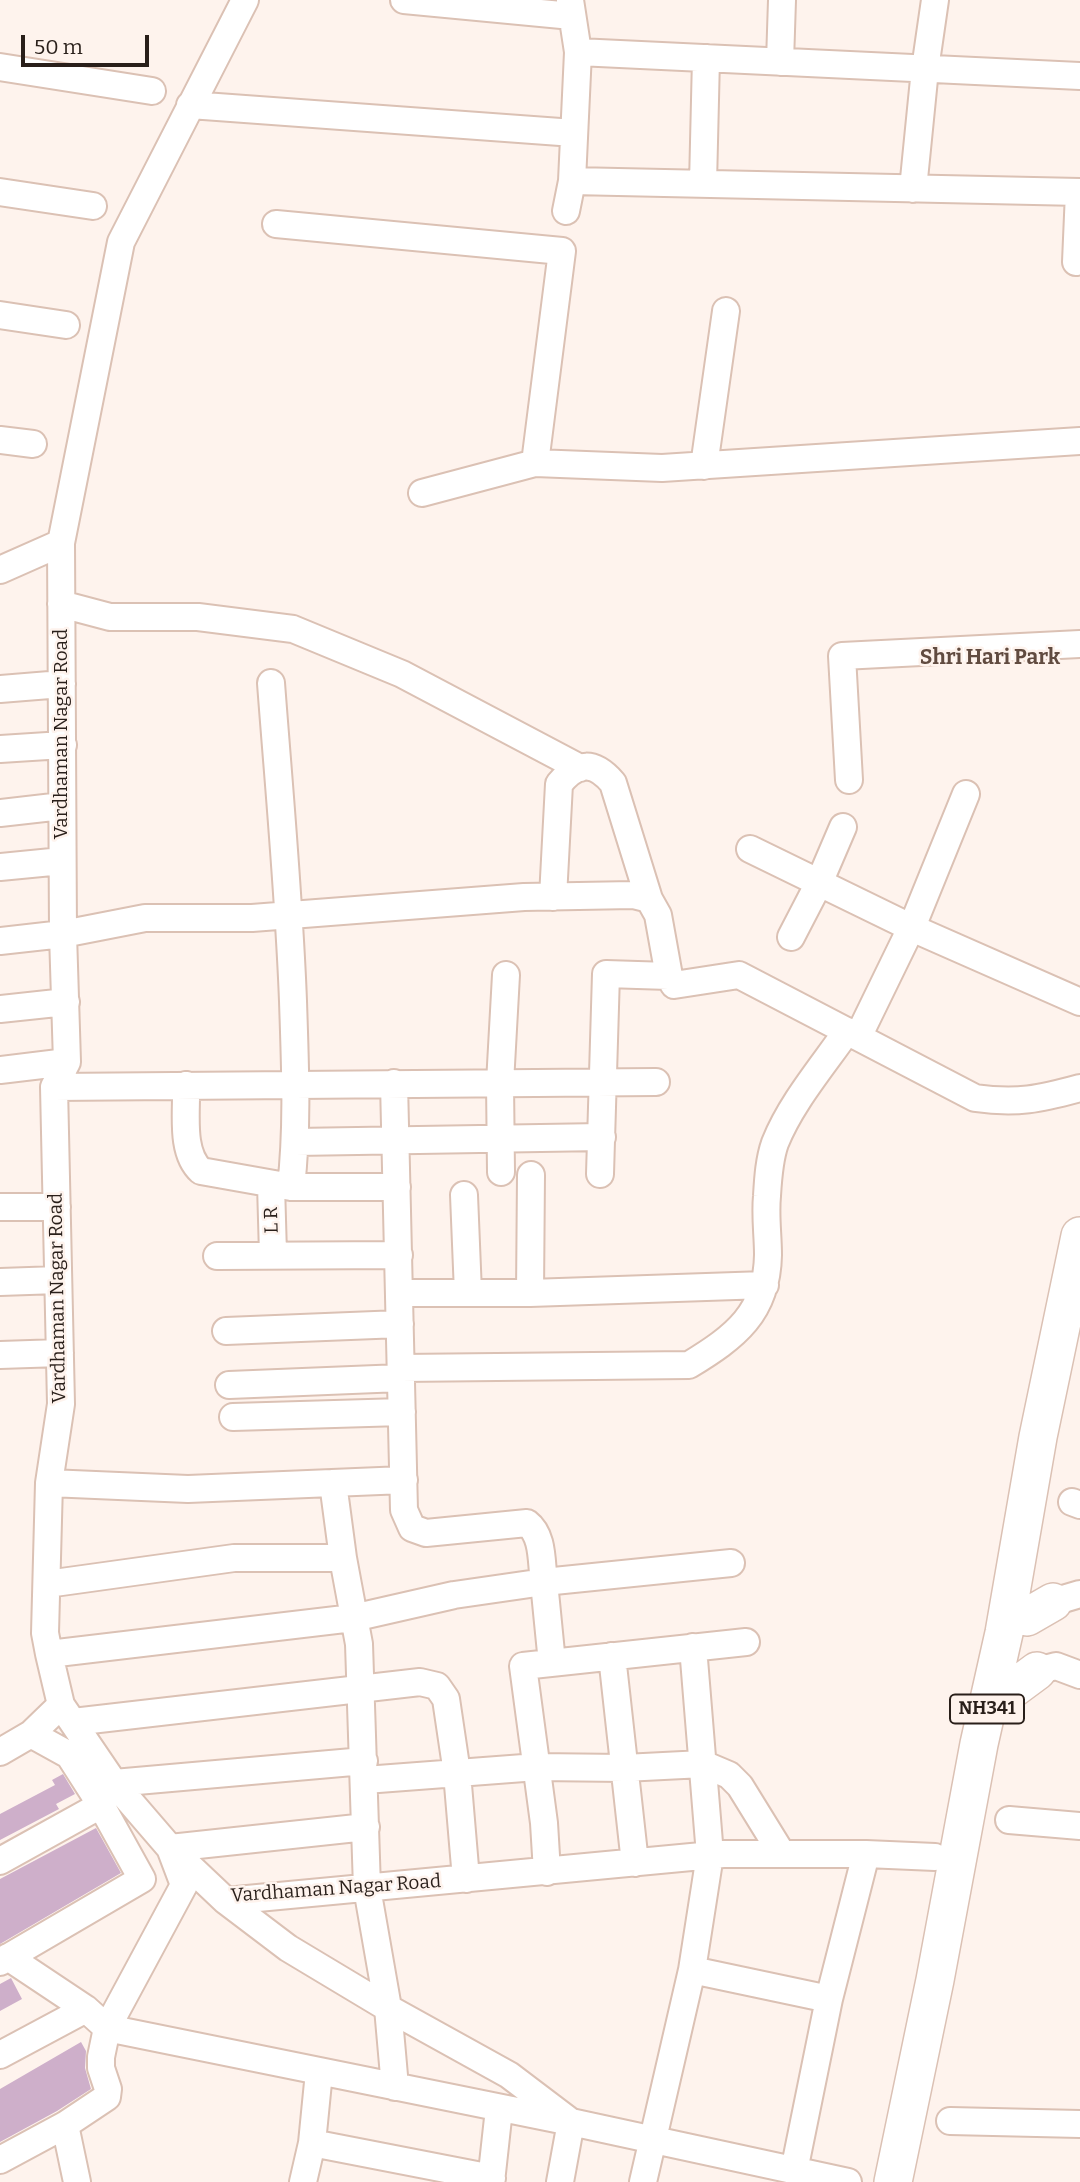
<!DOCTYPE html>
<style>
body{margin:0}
#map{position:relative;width:1080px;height:2182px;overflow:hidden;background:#fef3ed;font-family:Bitter,serif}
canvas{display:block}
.scale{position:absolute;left:21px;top:35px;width:128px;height:32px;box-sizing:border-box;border:4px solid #291f1a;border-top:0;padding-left:9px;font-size:21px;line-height:24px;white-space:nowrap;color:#291f1a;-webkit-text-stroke:5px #fef3ed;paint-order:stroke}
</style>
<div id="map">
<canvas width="1080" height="2182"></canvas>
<div class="scale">50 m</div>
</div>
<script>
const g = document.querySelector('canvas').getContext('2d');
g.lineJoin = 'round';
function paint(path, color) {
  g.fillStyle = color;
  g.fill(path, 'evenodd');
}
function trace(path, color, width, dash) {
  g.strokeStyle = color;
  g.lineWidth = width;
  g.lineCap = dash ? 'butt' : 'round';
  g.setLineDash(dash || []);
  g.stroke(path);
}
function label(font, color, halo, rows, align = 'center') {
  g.font = font + ' Bitter,serif';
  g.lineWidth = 5;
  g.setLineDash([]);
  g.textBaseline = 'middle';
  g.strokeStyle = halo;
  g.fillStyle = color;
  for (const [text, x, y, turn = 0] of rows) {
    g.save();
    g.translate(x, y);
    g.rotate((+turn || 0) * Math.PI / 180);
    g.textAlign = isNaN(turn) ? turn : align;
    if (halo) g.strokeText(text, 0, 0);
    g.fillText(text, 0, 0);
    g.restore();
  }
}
const building = new Path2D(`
 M63,1774L75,1794L56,1804L59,1809L0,1840V1814L55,1785L52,1780Z
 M96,1828L121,1873L0,1944V1879Z
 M11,1978L22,1999L0,2011V1984Z
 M81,2042L86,2051L85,2068L91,2089L57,2111L0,2142V2089Z`);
const minor = new Path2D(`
 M245,0L121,242L61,543L63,934L67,1062L54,1087L61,1404L49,1483L45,1633L49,1654L61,1705L114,1783L170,1848L226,1901L723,1854H866L935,1857
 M404,0L572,16
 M578,52L1080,76
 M780,62L782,0
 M0,67L152,91
 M190,105L574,133
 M572,181L1080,192
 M703,184L706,58
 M913,189L925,69L935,0
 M0,192L93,206
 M566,211L572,181L578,52L570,0
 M276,224L562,251L535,463
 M1076,262L1079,192
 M0,315L66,325
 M0,440L33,444
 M704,466L726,311
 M422,493L535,463L662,468L1080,441
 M0,570L61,543
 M61,604L110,617H198L293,629L402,674L580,768
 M271,683C279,789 289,895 293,1001C295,1064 298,1125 291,1187
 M0,689L62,684
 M0,749L63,745
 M849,780L842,656L1080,644
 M0,813L62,806
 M750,849L912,928L1080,1002
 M0,867L62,861
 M553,897L559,784C578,761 594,761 613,783L649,899
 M791,937L819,883L843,827
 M0,941L63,934L145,918H252L524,897L633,895L649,899L658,915L669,976
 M0,1009L66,1002
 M858,1037L914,922L966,794
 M0,1070L67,1062
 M394,1083L404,1510L412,1528L426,1533L527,1523C544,1536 541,1563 544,1582L731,1563
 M186,1085C187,1112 180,1152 201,1171L291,1187H397
 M54,1087L656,1082
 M296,1142L602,1137
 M501,1172L500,1083L506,975
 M600,1174L606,974L669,976L674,985L739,975L975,1098C1017,1104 1040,1099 1080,1088
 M271,1185L273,1254
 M464,1195L468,1293
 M0,1207H57
 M217,1256L399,1255
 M0,1282L58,1280
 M399,1293H530L765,1285
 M530,1293L531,1175
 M226,1331L400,1324
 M0,1355L60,1353
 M401,1368L689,1365C735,1337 767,1313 768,1255C768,1235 765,1216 767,1196C768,1179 769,1160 775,1143C791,1103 822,1067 847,1031
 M229,1385L401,1378
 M233,1417L402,1412
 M49,1483L188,1489L404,1480
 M333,1483L343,1558L359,1644L367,1888L388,2008L395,2087
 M1072,1502L1080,1505
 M47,1584L234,1558H343
 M1053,1602L1080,1594
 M49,1654L353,1618L454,1595L544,1582L552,1663
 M612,1656L635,1863
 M1037,1671L1056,1666L1080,1675
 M73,1722L420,1682L437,1686L446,1699L457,1773L466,1879
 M0,1752L31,1734L61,1705
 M365,1780L537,1767L624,1768L703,1764L729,1775L740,1786L782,1854
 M114,1783L364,1761
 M1009,1820L1080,1826
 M0,1861L101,1805
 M547,1872L544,1823L523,1666L746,1642
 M226,1901L288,1948L388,2008L509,2075L571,2122L560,2182
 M8,1957L86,2009L107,2028L571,2122L848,2182
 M0,1962L142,1879L101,1805L69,1755L31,1734
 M692,1970L829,1999L794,2171
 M829,1999L866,1854
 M0,2055L86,2009
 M950,2121L1080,2124
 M65,2125L77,2182
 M312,2143L492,2178
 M0,2160L65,2125L107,2097L108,2089L101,2068V2057L107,2028L184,1885L170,1848L366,1827
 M303,2182L312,2143L319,2072
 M491,2182L499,2109
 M643,2182L692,1970L710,1855L693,1647`);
const highway = new Path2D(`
 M1027,1617L1053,1602
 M1014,1688L1037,1671
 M893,2182L935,1980L979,1744L1004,1633L1038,1437L1080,1236`);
const shields = [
 [987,1709,74]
];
const shieldNames = [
 ["NH341",987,1709]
];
const streetNames = [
 ["Vardhaman Nagar Road",62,734,-90],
 ["L R",272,1220,-92],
 ["Vardhaman Nagar Road",58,1298,-91],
 ["Vardhaman Nagar Road",336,1889,-4]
];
const neighbourhoodNames = [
 ["Shri Hari Park",990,658]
];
paint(building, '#ceafca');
trace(minor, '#dbc1b4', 30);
trace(highway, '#dbc1b4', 40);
trace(minor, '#fff', 26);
trace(highway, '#fff', 37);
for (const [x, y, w] of shields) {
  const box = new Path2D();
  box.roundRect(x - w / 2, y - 14.5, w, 29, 5);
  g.fillStyle = '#fef3ed';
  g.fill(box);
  trace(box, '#291f1a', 2);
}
label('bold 18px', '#291f1a', null, shieldNames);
label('19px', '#291f1a', '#fef3ed', streetNames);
label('bold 21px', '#614b40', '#fef3ed', neighbourhoodNames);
</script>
